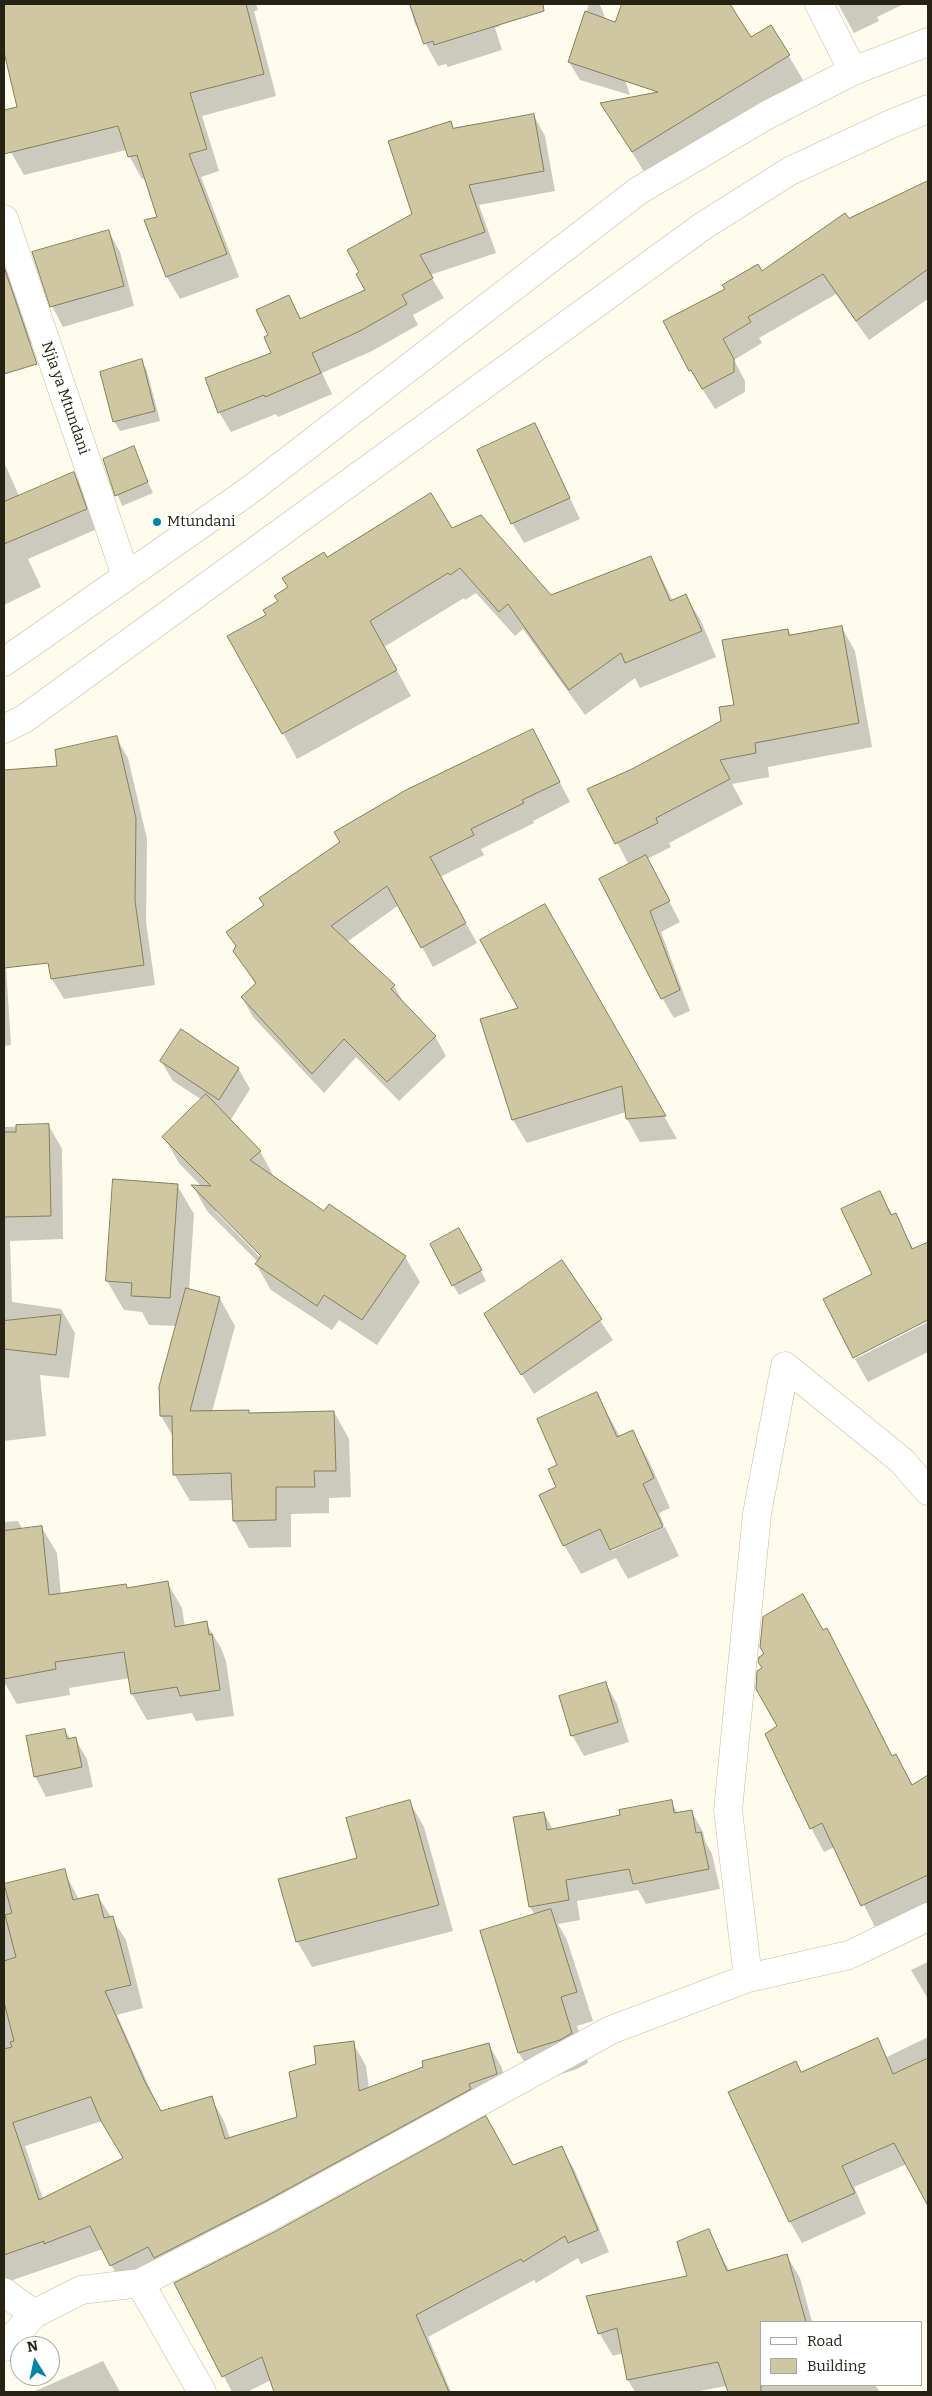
<!DOCTYPE html>
<style>
body{margin:0}
#map{position:relative;width:932px;height:2396px;overflow:hidden;background:#fffced;font-family:Bitter,serif}
canvas{display:block}
.frame{position:absolute;inset:0;border:5px solid #262315;pointer-events:none}
.legend{position:absolute;left:760px;top:2321px;width:162px;height:65px;box-sizing:border-box;background:#fff;border:1px solid #a8a7a1;margin:0;padding:6px 9px;list-style:none;font-size:15px;color:#262315}
.legend li{display:flex;align-items:center;gap:10px;height:25px}
.legend b{width:25px;border:1px solid #a8a7a1}
.north{position:absolute;left:10px;top:2336px;width:50px;height:50px;box-sizing:border-box;background:#fff;border:1px solid #a8a7a1;border-radius:50%;rotate:350deg;font-size:14px;font-weight:700;line-height:20px;text-align:center;color:#262315}
.north::after{content:'';display:block;margin:auto;width:18px;height:22px;background:#0486a9;clip-path:polygon(50% 0,100% 100%,50% 72%,0 100%)}
</style>
<div id="map">
<canvas width="932" height="2396"></canvas>
<div class="frame"></div>
<ul class="legend">
<li><b style="height:6px;background:#fff"></b>Road</li>
<li><b style="height:14px;background:#cec7a2"></b>Building</li>
</ul>
<div class="north">N</div>
</div>
<script>
const g = document.querySelector('canvas').getContext('2d');
g.lineJoin = 'round';
function paint(path, color) {
  g.fillStyle = color;
  g.fill(path, 'evenodd');
}
function trace(path, color, width, dash) {
  g.strokeStyle = color;
  g.lineWidth = width;
  g.lineCap = dash ? 'butt' : 'round';
  g.setLineDash(dash || []);
  g.stroke(path);
}
function label(font, color, halo, rows, align = 'center') {
  g.font = font + ' Bitter,serif';
  g.lineWidth = 4.5;
  g.setLineDash([]);
  g.textBaseline = 'middle';
  g.strokeStyle = halo;
  g.fillStyle = color;
  for (const [text, x, y, turn = 0] of rows) {
    g.save();
    g.translate(x, y);
    g.rotate((+turn || 0) * Math.PI / 180);
    g.textAlign = isNaN(turn) ? turn : align;
    if (halo) g.strokeText(text, 0, 0);
    g.fillText(text, 0, 0);
    g.restore();
  }
}
const shadow = new Path2D(`
 M4,4H256L258,10L254,11L276,96L202,116L219,171L201,177L239,277L180,299L167,277L146,221L158,218L146,178L142,179L126,150L24,175L11,152L4,123V112L18,108L6,58H4Z
 M409,4H496L493,5L500,26L495,28L502,50L448,67L446,64L438,66L415,24Z
 M589,4H599L602,9L630,95L580,80L569,62Z
 M643,4H728L751,38L771,26L803,80L646,175L606,110L659,96Z
 M838,4H904L877,17L879,21L854,33Z
 M534,116L545,136L555,191L479,205L496,253L430,275L444,298L413,315L418,325L372,351L322,373L332,394L278,417L276,414L231,432L219,412L273,354L269,336L289,297L302,320L367,290L414,214L450,122L454,130Z
 M926,183H928V299L869,340L836,294L759,338L762,343L734,360L745,381V392L715,409L690,370L762,273L848,220Z
 M109,232L120,252L134,306L63,327L52,306Z
 M4,254L34,342L4,352Z
 M142,361L147,371L160,421L120,431L114,421Z
 M535,425L580,519L524,543L512,523Z
 M133,448L153,493L122,506L104,460Z
 M4,462L19,496L73,473L85,493L97,529L28,559L41,587L4,605Z
 M452,529L551,597L651,557L673,601L686,596L701,621L716,657L640,688L635,678L585,715L523,629L515,636L476,593L465,600L464,598L384,647L411,696L297,759L283,733L267,615L327,559Z
 M842,628L855,651L872,747L768,767L769,777L732,784L743,804L669,843L671,847L647,859L680,922L661,932L690,1011L674,1018L662,998L629,865L589,789L632,770L722,722L788,630L791,636Z
 M533,731L570,802L533,821L534,823L481,849L484,855L440,877L477,943L433,967L399,905L347,942L394,986L405,1005L435,1036L446,1056L399,1101L356,1057L324,1093L253,1017L242,997L256,985L235,951L237,948L228,933Z
 M116,737L128,758L147,839L146,922L155,985L64,999L52,979L58,767Z
 M545,905L677,1139L640,1142L627,1119L626,1112L527,1143L513,1120L482,1020L520,1008Z
 M4,935L11,1045L4,1046Z
 M161,1061L238,1068L250,1089L230,1121L260,1151L274,1177L325,1212L405,1257L420,1282L377,1345L339,1320L332,1330L271,1290L256,1264L258,1262L207,1211L193,1186L202,1187L179,1163L164,1137L202,1100L173,1081ZM215,1211H219L266,1259L264,1261Z
 M49,1126L62,1149L63,1239L10,1241L12,1302L61,1309L75,1333L69,1378L40,1375L46,1436L4,1441V1127Z
 M177,1185L194,1214L189,1290L220,1299L235,1326L212,1412L248,1411L250,1414L334,1412L349,1439L351,1497L329,1498V1513L291,1514V1547L249,1548L234,1521L233,1500L190,1501L174,1474V1438L161,1416L177,1326L149,1325L142,1312L124,1310L107,1281Z
 M879,1193L893,1216L895,1215L914,1250L928,1243V1319L853,1356L874,1275Z
 M465,1239L486,1281L459,1295L453,1285Z
 M561,1262L613,1340L534,1394L497,1335Z
 M928,1322V1352L868,1382L855,1359Z
 M597,1394L620,1437L632,1431L649,1461L670,1508L659,1513L664,1525L611,1549V1551L665,1527L679,1556L628,1579L616,1558L581,1574L564,1545L558,1488L559,1465Z
 M18,1521L23,1530L42,1528L57,1553L61,1595L126,1585L128,1589L167,1582L182,1608L185,1627L206,1623L221,1648L226,1661L234,1716L196,1721L192,1713L147,1720L132,1694L130,1678L69,1688L70,1695L17,1704L4,1682V1522Z
 M827,1629L893,1757L896,1755L913,1786L928,1777V1905L876,1929L835,1847L824,1852L811,1828L778,1727L823,1631Z
 M606,1684L617,1704L629,1742L584,1756L572,1735Z
 M65,1730L70,1739H75L87,1759L93,1787L46,1797L35,1776Z
 M409,1801L424,1827L453,1931L312,1967L297,1941L359,1859Z
 M671,1802L678,1814L692,1812L703,1832L705,1841L712,1854L720,1889L646,1904L638,1890L577,1901L580,1920L558,1924L567,1940L593,2021L577,2026L588,2063L577,2069L536,2082L519,2053L535,1915L530,1907L544,1813L553,1830L621,1816Z
 M64,1871L79,1900L97,1895L126,1940L143,2008L117,2015L161,2113L211,2098L224,2121L230,2138L298,2118L318,2065L353,2043L366,2066L369,2089L489,2045L502,2068L509,2098L124,2289L103,2249L4,2283V1886ZM102,2121L124,2159L43,2199L25,2146Z
 M928,1962V1999L911,1970Z
 M928,2037V2203L907,2164L854,2187L866,2214L802,2243L790,2222L730,2092L795,2062L802,2073L877,2040L887,2057Z
 M561,2147L574,2169L609,2252L581,2264L578,2258L536,2283L534,2280L428,2337L451,2392H276L271,2380L247,2392H232L176,2284L513,2166Z
 M708,2230L730,2272L787,2256L800,2278L812,2322H761V2385H875L880,2392H729L727,2386L694,2392H635L628,2380L623,2353L613,2356L600,2334L587,2297L689,2277Z
 M103,2361L120,2392H33Z`);
const building = new Path2D(`
 M4,4H246L264,74L190,93L207,149L189,154L227,254L166,277L144,220L157,217L137,155L128,157L118,126L4,154V110L17,107L4,52Z
 M410,4H543L544,11L434,45L433,41L424,44Z
 M622,4H730L751,37L771,25L790,55L632,152L600,103L658,92L568,62L585,11L615,22Z
 M534,114L544,171L469,185L485,232L420,255L433,278L402,295L407,304L360,331L312,353L321,373L265,397L264,395L218,413L205,378L271,353L264,337L268,335L256,310L289,295L300,319L365,290L356,274L359,272L347,250L412,214L388,141L451,121L453,128Z
 M928,181V269L856,321L823,274L748,317L751,322L723,339L734,359V372L702,389L691,370L689,371L663,321L725,289L722,285L758,264L762,271L845,213L849,218Z
 M109,230L124,286L50,307L32,252Z
 M4,267L37,364L4,374Z
 M142,359L155,411L113,422L100,372Z
 M535,423L570,498L511,524L477,450Z
 M134,446L148,482L115,496L103,459Z
 M74,472L87,509L4,544V502Z
 M431,493L452,528L481,515L551,595L651,556L670,601L686,594L702,631L625,663L621,653L569,690L508,604L499,612L460,568L450,575L448,573L370,621L397,670L282,734L227,636L266,615L263,610L278,601L274,596L288,587L282,578L324,552L327,557Z
 M842,626L859,723L755,743L756,753L720,760L730,779L656,818L658,823L615,844L587,789L632,769L721,721L719,707L734,705L722,640L788,629L789,635Z
 M533,729L560,782L522,800L524,803L471,829L474,835L430,857L466,923L421,948L387,886L331,926L395,985L391,989L436,1036L387,1082L344,1039L312,1074L241,997L256,983L233,951L236,946L226,932L264,905L259,898L340,842L334,832L406,790Z
 M117,736L136,818L135,901L144,965L51,979L48,963L4,968V770L57,766L55,750Z
 M646,855L670,901L650,911L680,990L661,999L599,879Z
 M545,904L645,1079L666,1116L626,1119L622,1086L512,1120L480,1019L518,1008L480,940Z
 M181,1029L239,1068L219,1100L160,1061Z
 M206,1094L261,1151L250,1160L324,1211L329,1204L406,1256L362,1320L324,1295L317,1306L255,1264L261,1256L191,1185L211,1186L162,1137Z
 M49,1124L51,1216L4,1217V1132H16V1125Z
 M113,1179L178,1184L170,1298L131,1296L132,1283L106,1281Z
 M880,1191L891,1215L896,1213L912,1249L928,1242V1320L853,1358L823,1299L872,1274L841,1209Z
 M459,1228L482,1270L452,1286L430,1244Z
 M562,1260L602,1319L521,1375L484,1314Z
 M186,1288L220,1297L190,1411L249,1410V1413L334,1411L336,1471H314L315,1487H276V1520L233,1521L231,1473L173,1475L172,1416H160L159,1387Z
 M61,1315L56,1355L4,1349V1321Z
 M597,1392L617,1437L633,1430L654,1478L643,1484L663,1527L610,1550L600,1529L563,1546L539,1495L556,1487L548,1469L557,1465L537,1419Z
 M42,1526L49,1595L126,1584L127,1588L168,1581L175,1627L207,1621L209,1635L212,1634L220,1690L180,1696L177,1687L131,1694L124,1652L55,1662L56,1669L4,1679V1531Z
 M803,1594L823,1630L827,1628L892,1756L896,1754L912,1785L928,1775V1875L861,1906L822,1823L810,1829L765,1734L777,1726L756,1689L757,1671L762,1668L758,1662L759,1657L764,1654L760,1647L763,1617Z
 M606,1682L618,1722L571,1736L559,1696Z
 M65,1729L67,1739L76,1737L82,1767L34,1777L26,1736Z
 M410,1800L439,1905L296,1942L278,1879L357,1858L346,1818Z
 M672,1800L674,1813L692,1810L696,1833L701,1832L709,1869L633,1884L629,1869L566,1880L569,1900L529,1907L513,1817L544,1812L547,1830L620,1815L619,1810Z
 M65,1869L73,1900L98,1894L104,1918L113,1916L131,1985L105,1991L145,2082L161,2111L212,2096L225,2139L297,2117L289,2072L316,2064L314,2046L354,2041L359,2091L423,2067L422,2061L489,2043L497,2074L469,2084L471,2089L262,2203L154,2258L148,2247L110,2266L90,2226L44,2244V2241L4,2255V2049L12,2047L10,2042L14,2041L4,2002V1961L16,1957L5,1915L12,1913L4,1884ZM91,2097L101,2121L123,2158L39,2200L13,2123Z
 M551,1909L577,1992L561,1997L572,2033L560,2040L518,2053L480,1931Z
 M878,2038L893,2074L928,2058V2206L894,2143L842,2166L855,2193L789,2222L728,2092L796,2061L801,2072Z
 M486,2116L513,2165L562,2146L598,2230L568,2243L565,2236L523,2262L521,2259L416,2315L449,2392H274L262,2357L222,2377L174,2283L276,2231Z
 M709,2229L727,2271L787,2254L806,2322H761V2392H728L718,2362L627,2380L617,2328L598,2334L586,2296L687,2276L677,2242Z`);
const minor = new Path2D(`
 M819,4L853,71
 M4,219L126,576
 M748,1978L728,1810L757,1514L785,1366L902,1461L928,1491
 M140,2283L202,2392
 M4,2292L34,2314
 M4,2347L34,2314L81,2290L140,2283L269,2217L611,2030L748,1978L849,1955L928,1917`);
const major = new Path2D(`
 M4,662L250,490L638,191L767,115L853,71L928,42
 M4,729L24,719L703,226L790,171L891,124L928,109`);
const markers = [
 [157,522,5,"#0486a9"]
];
const streetNames = [
 ["Njia ya Mtundani",65,398,71]
];
const poiNames = [
 ["Mtundani",167,522]
];
paint(shadow, '#0003');
paint(building, '#cec7a2');
trace(building, '#857e5c', 1);
trace(minor, '#c4bc98', 29);
trace(major, '#c4bc98', 29);
trace(minor, '#fff', 28);
trace(major, '#fff', 28);
for (const [x, y, r, color] of markers) {
  const dot = new Path2D();
  dot.arc(x, y, r, 0, 2 * Math.PI);
  g.fillStyle = color;
  g.fill(dot);
  trace(dot, '#fff', 2);
}
label('15px', '#262315', '#fff', streetNames);
label('15px', '#262315', '#fff', poiNames, 'left');
</script>
